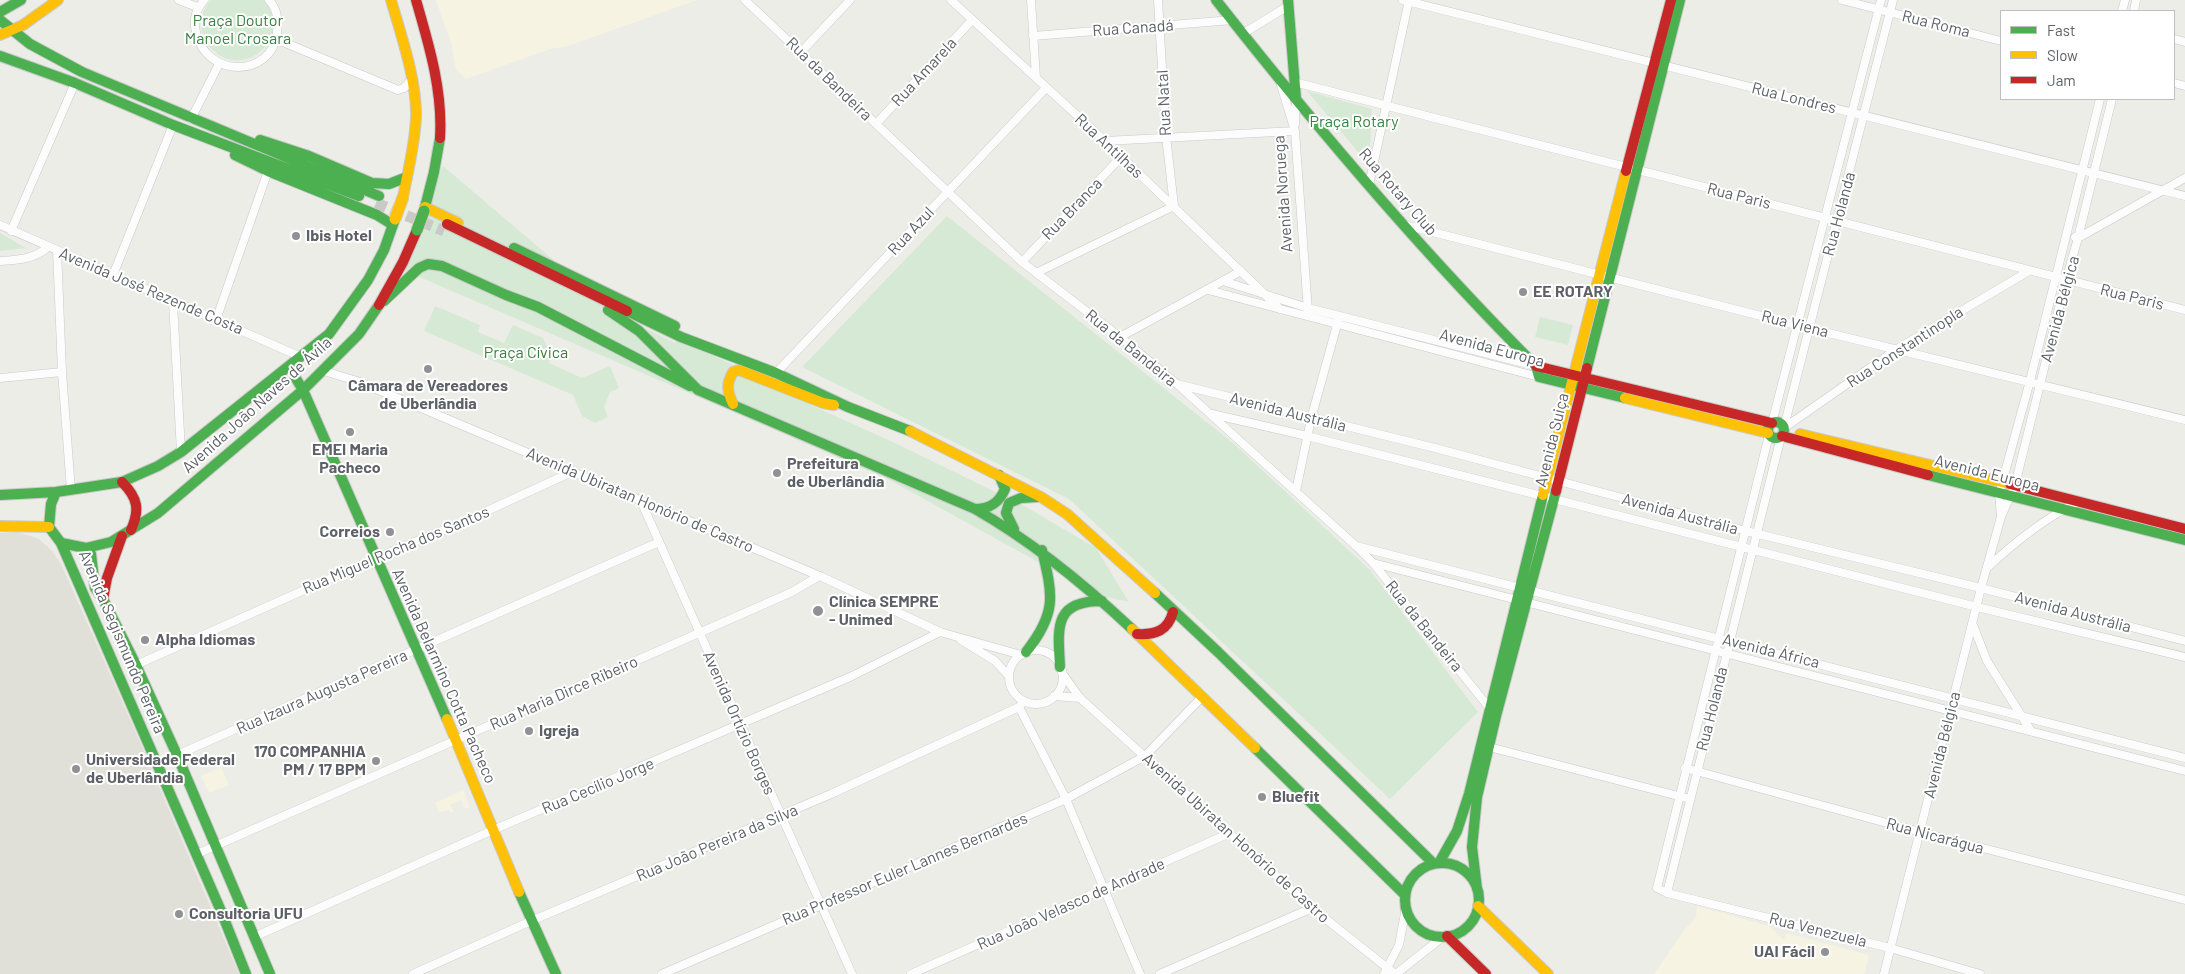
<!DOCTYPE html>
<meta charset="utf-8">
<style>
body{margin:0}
#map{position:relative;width:2185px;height:974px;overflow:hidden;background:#edede8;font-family:Barlow,sans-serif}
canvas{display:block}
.legend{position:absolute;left:2000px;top:10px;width:175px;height:90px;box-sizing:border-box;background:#fff;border:1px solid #bebfc2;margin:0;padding:6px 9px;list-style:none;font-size:15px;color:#5d6066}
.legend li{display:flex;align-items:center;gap:10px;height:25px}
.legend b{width:25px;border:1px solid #bebfc2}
</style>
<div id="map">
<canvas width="2185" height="974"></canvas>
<ul class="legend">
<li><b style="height:6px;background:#4caf50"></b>Fast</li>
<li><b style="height:6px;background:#ffc107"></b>Slow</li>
<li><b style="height:6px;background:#c62828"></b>Jam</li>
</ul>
</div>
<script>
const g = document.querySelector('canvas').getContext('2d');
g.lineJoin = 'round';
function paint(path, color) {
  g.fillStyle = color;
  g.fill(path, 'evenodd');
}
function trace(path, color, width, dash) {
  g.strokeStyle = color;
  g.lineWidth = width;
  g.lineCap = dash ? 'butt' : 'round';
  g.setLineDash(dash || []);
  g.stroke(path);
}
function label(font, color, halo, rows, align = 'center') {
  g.font = font + ' Barlow,sans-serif';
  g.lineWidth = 4;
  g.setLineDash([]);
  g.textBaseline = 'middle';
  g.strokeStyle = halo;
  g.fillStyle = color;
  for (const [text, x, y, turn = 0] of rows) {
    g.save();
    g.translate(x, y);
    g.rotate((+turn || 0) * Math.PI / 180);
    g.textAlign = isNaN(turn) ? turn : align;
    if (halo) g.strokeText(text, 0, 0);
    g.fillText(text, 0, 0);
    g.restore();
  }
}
const commercial = new Path2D(`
 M436,0H697L568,46L550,49L466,79L456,70L451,43Z
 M221,767L229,785L209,793L201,776Z
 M463,790L470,807L465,809L461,800L450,805L454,812L451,813L449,810L439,812L435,803Z
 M1697,906L1769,926L1784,940L1786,933L1869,955L1864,974H1654L1685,929L1696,918Z`);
const education = new Path2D(`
 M18,532L39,539L52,551L61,564L134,728L239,974H0V533Z`);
const green = new Path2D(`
 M211,0H264C295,33 247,81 214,51C208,46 204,40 202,32C200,20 202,9 211,0Z
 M1307,91L1372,109L1369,165Z
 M443,166L617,314L675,343L677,339L742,369L740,373L895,443L1026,507L1096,548L1129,602L1098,595L884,477L403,270Z
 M947,216L1233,443L1370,570L1478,712L1390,799L1069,499L802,367Z
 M0,233L26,248L0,251Z
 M435,306L480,325L478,332L504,343L513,325L543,338L551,356L549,363L582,378L610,366L619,388L610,392L604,407L608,417L595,423L582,416L573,395L424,331Z
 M1540,317L1573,325L1568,345L1535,337Z`);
const primaryTunnel = new Path2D(`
 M376,203L444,231`);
const street = new Path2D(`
 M179,0L197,7
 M204,0C196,9 193,20 196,32C206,79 272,78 277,33C278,20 278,10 269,0
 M745,0L1022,262L1120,337L1177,384L1356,546L1373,563L1491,710
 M951,0L1105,141L1280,309
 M1031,0L1036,77
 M1403,0L2185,196
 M1842,0L2001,41
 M2122,11L2125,0
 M2134,11L2136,0
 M1244,33L1288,6
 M1033,36L1233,20
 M276,39L398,90L404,88L412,79
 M2174,39L2185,42
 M801,52L850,0
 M1294,82L2185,310
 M2174,83L2185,86
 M1281,85L1295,131L1308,311
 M191,119L219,64
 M876,124L972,20
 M1295,124L1296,99
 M1105,141L1295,131
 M1369,185L1409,0
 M0,225L301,357
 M1405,225L1808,328L2185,420
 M11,231L75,83
 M2075,237L2078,238L2185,178
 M57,250L62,372L71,490
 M0,261C18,260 35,259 48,247
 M1022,262L1121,157
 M1036,273L1174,206L1166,136L1158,0
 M113,275L173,125
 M1223,281L1308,308L1536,366
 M1208,290L1539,377
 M173,302L181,452
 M216,320L268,171
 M1120,337L1241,271
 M324,371L357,381L822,577L940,632L1021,655
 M776,373L1046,88
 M0,378L62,372
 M1177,384L1435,448L1746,531L1981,588L2185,641
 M1212,414L1307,436L1977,607L2185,657
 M1772,423L1881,0
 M1784,427L1893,0
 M1784,428L1897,349L2029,271
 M1769,435L1657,888L1667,893L1890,948L1980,974
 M1296,491L1311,419L1338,321
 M640,499L852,974
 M2001,516L1999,494L2030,381L2100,99
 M1356,546L2185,758
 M1373,563L2185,771
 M1988,567C2015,542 2045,518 2078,502
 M1973,625L1987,661L2031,731
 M961,640L995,661L1009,676
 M1009 677a27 27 0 1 1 54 0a27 27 0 1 1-54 0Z
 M136,665L376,558L463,522L574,471
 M1062,673L1080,698L1312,908L1395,974
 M1054,696L1080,698
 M1024,701L1019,707L1066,799L1140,974
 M1485,746L1690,799
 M177,755L659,542
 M1685,768L1920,832L2185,900
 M197,854L792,592L819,576
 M1667,893L1781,437
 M254,937L493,830L850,677L940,632
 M413,974L531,921L831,794L1019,707
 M662,974L1066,799L1145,756L1202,697
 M911,974L1230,833
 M1160,974L1312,908
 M1384,974L1399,945L1406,908
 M1396,974L1444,936
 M1884,974L1981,588L2001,517L2015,485L2066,280L2078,238L2112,99`);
const fast = new Path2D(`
 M1216,0C1316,127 1421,251 1536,366L1539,377L1625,398
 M1288,0L1296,99
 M0,12L21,0
 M0,20L30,44L82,72L379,196
 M0,56L75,83L173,125L359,196
 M260,140L309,156L372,183L389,184L407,177
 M235,155L268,171L377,215L393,225
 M424,211L434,172L440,138
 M514,248L675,326
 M384,301L419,268L428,264L442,266L506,295L538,307L690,386
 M608,310L639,331L698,390L975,509C1033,542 1083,583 1132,629
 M627,311L681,337L776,373L848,407L910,431
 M295,362V377L303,390
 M1587,368L1680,0
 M303,390L447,719
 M1768 430a8 8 0 1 1 16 0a8 8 0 1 1-16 0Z
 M1928,475L2185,540
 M56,492L51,504L49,527L61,543L86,548L111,542L158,513L303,390L359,334L379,305
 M0,495L56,492L122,482L158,466L181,452L329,334L368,280L384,250L395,219
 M975,509C990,509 999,503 1005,489L999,475
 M1014,529L1006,513L1009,503L1021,498L1037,497
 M61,543L221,911L246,974
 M86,548L91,554L95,588L103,599L136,665L177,755L270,974
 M1155,593L1218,652L1434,864
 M1026,652C1057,613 1053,596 1042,550
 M1060,667C1058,628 1053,601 1102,601
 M1255,748L1405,895
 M1439,863L1457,831L1469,794L1543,495
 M1405 900a37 37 0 1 1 74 0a37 37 0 1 1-74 0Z
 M1477,889L1472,847L1477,797L1496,716L1556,491
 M519,892L556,974`);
const slow = new Path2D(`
 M391,0C401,35 417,81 416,117C415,144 408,171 403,197
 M0,35L23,25L58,0
 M425,207L458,223
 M1625,398L1768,433
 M733,404C727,391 726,384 733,372L739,370L823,403L834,405
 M910,431L1041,497L1067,514L1155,593
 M1800,434L2010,484
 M1543,495L1626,171
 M0,526L49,527
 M1132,629L1255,748
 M447,719L519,892
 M1478,906L1548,974`);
const jam = new Path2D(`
 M416,0C429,45 443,91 440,138
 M1626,171L1671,0
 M447,224L627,311
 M379,305L403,262L417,230
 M1536,366L1772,423
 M1782,436L1928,475
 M122,482C138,498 140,510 131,530
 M2010,484L2185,529
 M1556,491L1587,368
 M103,599L107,578L122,536
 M1137,634C1155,635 1168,631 1173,612
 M1447,936L1486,974`);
const fastBridge = new Path2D(`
 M417,230L424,211`);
const slowBridge = new Path2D(`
 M395,219L403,197`);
const markers = [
 [296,236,5,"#8f9194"],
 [1523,292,5,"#8f9194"],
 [428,369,5,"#8f9194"],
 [350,432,5,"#8f9194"],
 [777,473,5,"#8f9194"],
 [390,532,5,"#8f9194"],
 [818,611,6,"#8f9194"],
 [145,640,5,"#8f9194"],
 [529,731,5,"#8f9194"],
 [376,761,5,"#8f9194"],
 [76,769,5,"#8f9194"],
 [1262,797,5,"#8f9194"],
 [179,914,5,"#8f9194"],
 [1825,952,5,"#8f9194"]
];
const parkNames = [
 ["Praça Doutor",238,21],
 ["Manoel Crosara",238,39],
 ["Praça Rotary",1354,122],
 ["Praça Cívica",526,353]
];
const streetNames = [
 ["Rua Roma",1936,24,14],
 ["Rua Canadá",1133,28,-4],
 ["Rua Amarela",924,72,-47],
 ["Rua da Bandeira",829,79,44],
 ["Rua Londres",1794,98,14],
 ["Rua Natal",1164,103,-93],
 ["Rua Antilhas",1109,146,43],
 ["Rua Rotary Club",1398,192,49],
 ["Avenida Noruega",1283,194,-94],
 ["Rua Paris",1739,196,14],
 ["Rua Branca",1072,209,-46],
 ["Rua Holanda",1839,214,-75],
 ["Rua Azul",911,231,-47],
 ["Avenida José Rezende Costa",151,291,23],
 ["Rua Paris",2132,297,14],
 ["Avenida Bélgica",2060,309,-75],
 ["Rua Viena",1795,324,14],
 ["Rua Constantinopla",1905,347,-33],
 ["Rua da Bandeira",1131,348,39],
 ["Avenida Europa",1492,348,15],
 ["Avenida João Naves de Ávila",257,405,-42],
 ["Avenida Austrália",1288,412,14],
 ["Avenida Suiça",1552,440,-76],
 ["Avenida Europa",1987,473,14],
 ["Avenida Ubiratan Honório de Castro",640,500,23],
 ["Avenida Austrália",1680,514,15],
 ["Rua Miguel Rocha dos Santos",396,550,-23],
 ["Avenida Austrália",2073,612,15],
 ["Rua da Bandeira",1424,626,51],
 ["Avenida Segismundo Pereira",122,642,67],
 ["Avenida África",1771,651,14],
 ["Avenida Belarmino Cotta Pacheco",444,676,66],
 ["Rua Izaura Augusta Pereira",322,692,-24],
 ["Rua Maria Dirce Ribeiro",564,693,-24],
 ["Rua Holanda",1712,709,-76],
 ["Avenida Ortízio Borges",739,723,66],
 ["Avenida Bélgica",1942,745,-76],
 ["Rua Cecílio Jorge",598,786,-23],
 ["Rua Nicarágua",1935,836,15],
 ["Avenida Ubiratan Honório de Castro",1236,838,42],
 ["Rua João Pereira da Silva",717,843,-23],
 ["Rua Professor Euler Lannes Bernardes",905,869,-23],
 ["Rua João Velasco de Andrade",1071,904,-24],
 ["Rua Venezuela",1818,930,14]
];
const poiNames = [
 ["Ibis Hotel",306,236],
 ["EE ROTARY",1533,292],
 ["Câmara de Vereadores",428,386,"center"],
 ["de Uberlândia",428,404,"center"],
 ["EMEI Maria",350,450,"center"],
 ["Pacheco",350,468,"center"],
 ["Prefeitura",787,464],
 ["de Uberlândia",787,482],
 ["Correios",380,532,"right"],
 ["Clínica SEMPRE",829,602],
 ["- Unimed",829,620],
 ["Alpha Idiomas",155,640],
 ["Igreja",539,731],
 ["170 COMPANHIA",366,752,"right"],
 ["PM / 17 BPM",366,770,"right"],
 ["Universidade Federal",86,760],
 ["de Uberlândia",86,778],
 ["Bluefit",1272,797],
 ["Consultoria UFU",189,914],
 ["UAI Fácil",1815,952,"right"]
];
paint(commercial, '#f6f3e2');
paint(education, '#e0dfd8');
paint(green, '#d6e9d5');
trace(primaryTunnel, '#c9cac8', 11, [11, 5.5]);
trace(street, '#c9c9c9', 9);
trace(fast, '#cacaca', 12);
trace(slow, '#cacaca', 12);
trace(jam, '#cacaca', 12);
trace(street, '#fcfcfc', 8);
trace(fast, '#4caf50', 10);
trace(slow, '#ffc107', 10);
trace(jam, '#c62828', 10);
trace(fastBridge, '#d4ceb6', 13, []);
trace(slowBridge, '#d4ceb6', 13, []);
trace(fastBridge, '#4caf50', 11);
trace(slowBridge, '#ffc107', 11);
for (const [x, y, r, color] of markers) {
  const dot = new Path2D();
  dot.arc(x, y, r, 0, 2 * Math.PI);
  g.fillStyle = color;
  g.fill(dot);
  trace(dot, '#fff', 2);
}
label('16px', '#388240', '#fff', parkNames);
label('16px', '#5d6066', '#fff', streetNames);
label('bold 16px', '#5d6066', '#fff', poiNames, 'left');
</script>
